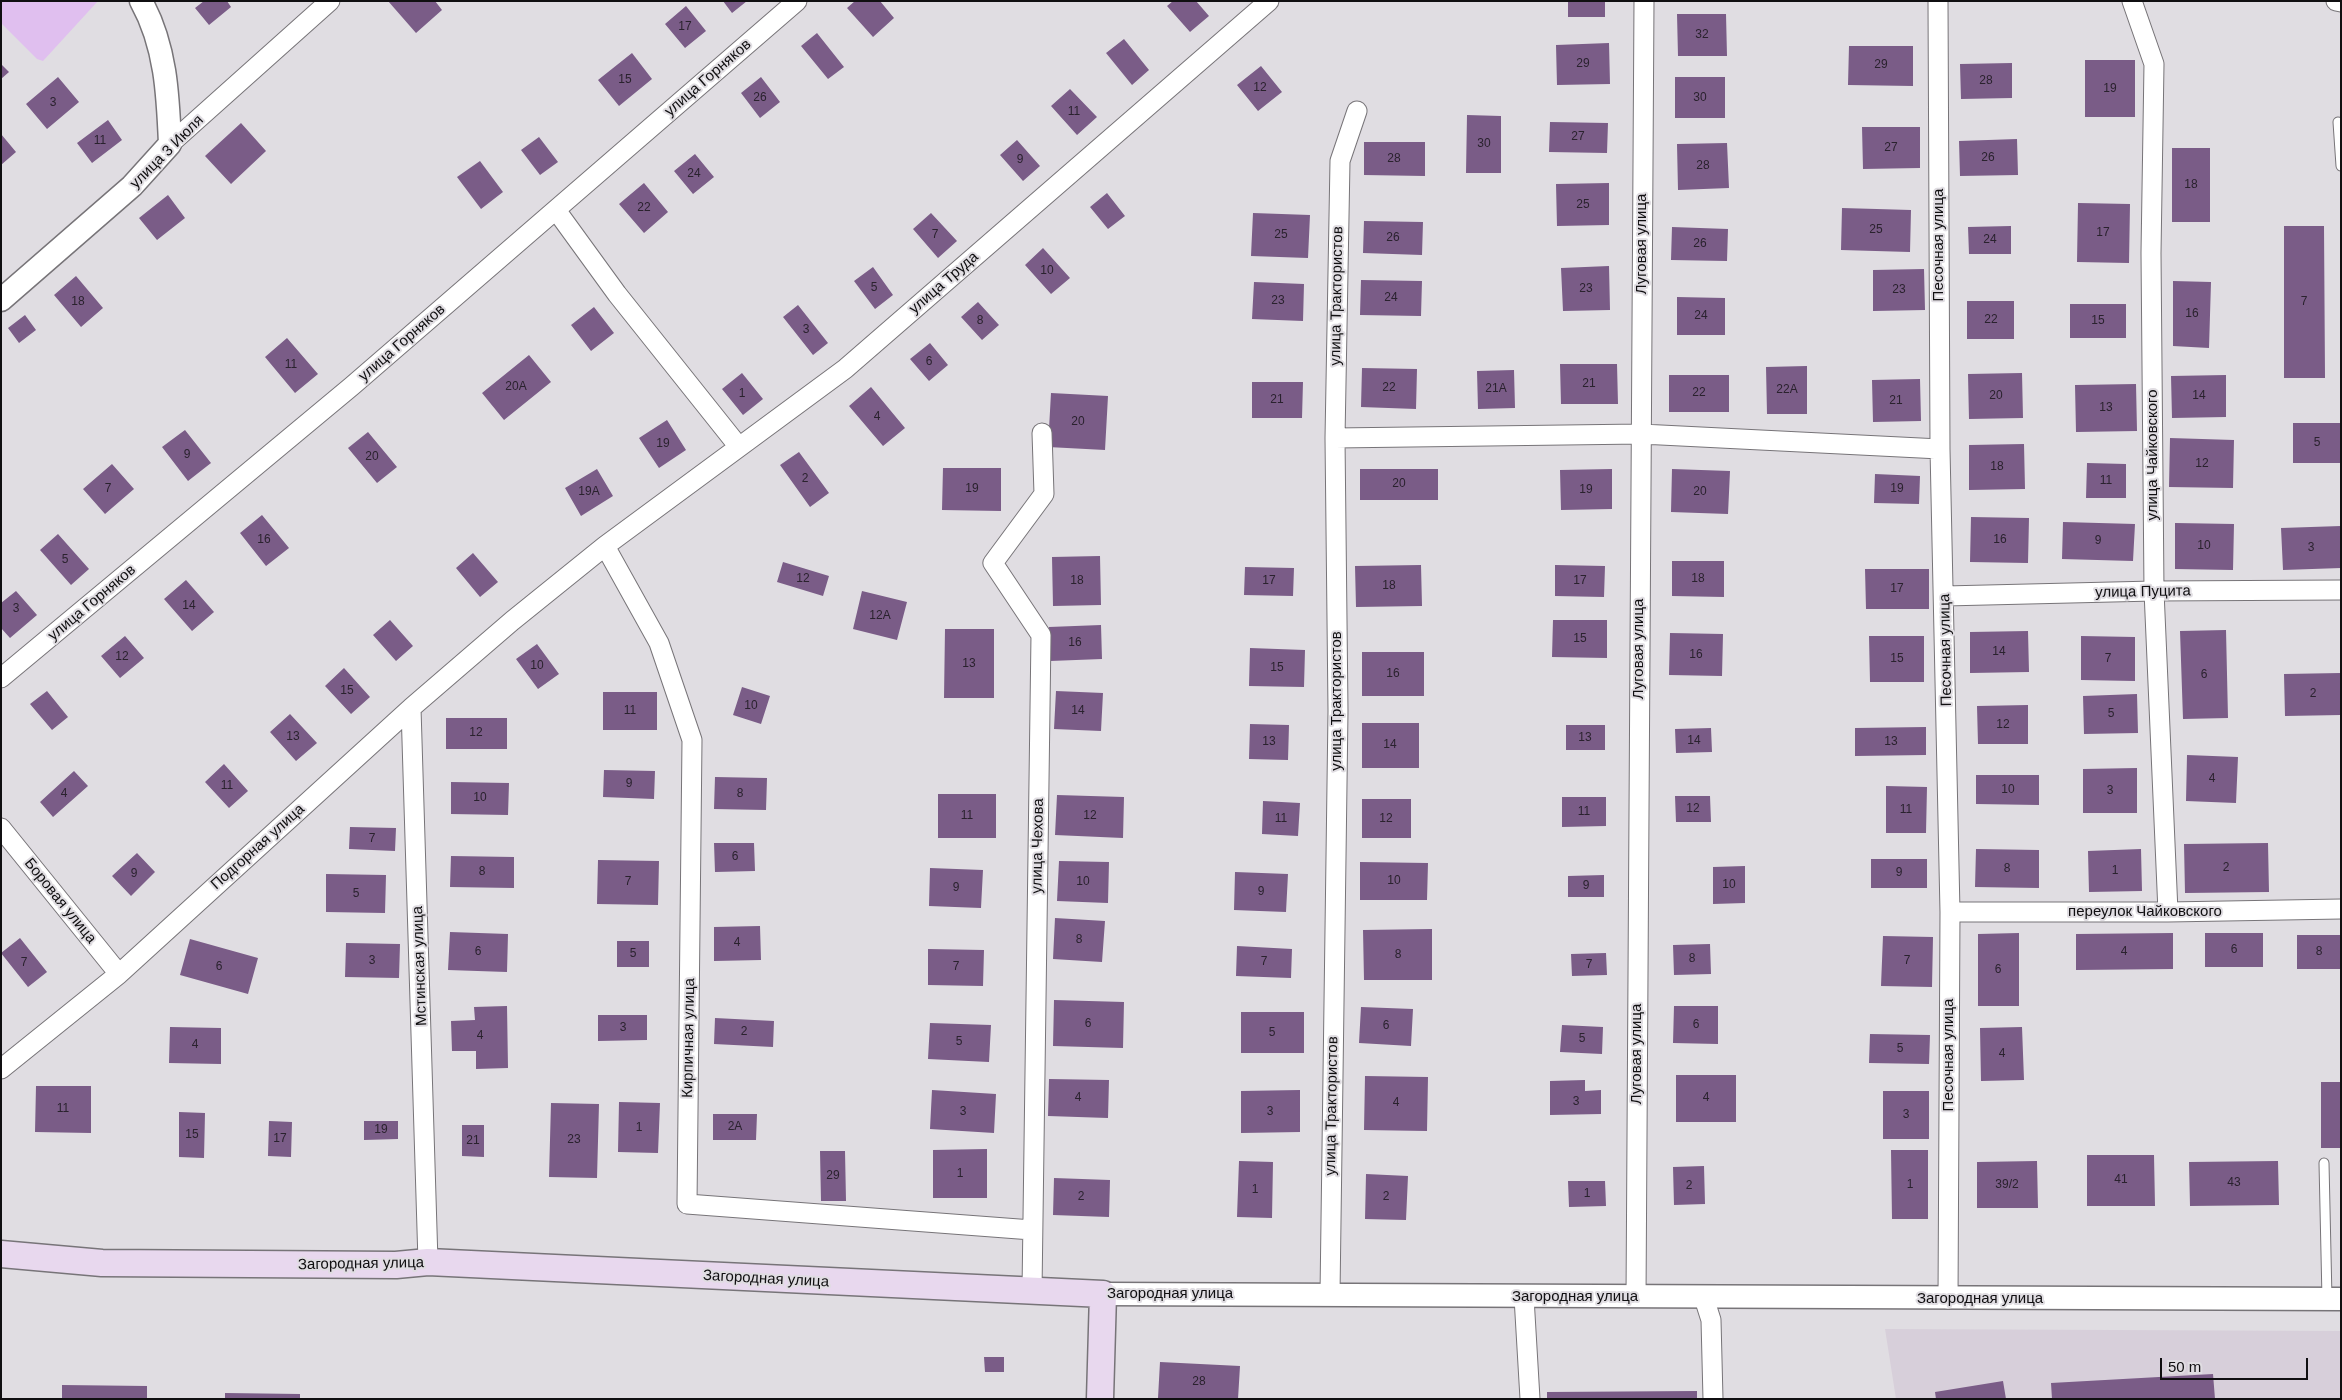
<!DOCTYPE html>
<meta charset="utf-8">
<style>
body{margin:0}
#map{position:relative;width:2342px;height:1400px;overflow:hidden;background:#e0dde2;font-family:Arial,sans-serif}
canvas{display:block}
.frame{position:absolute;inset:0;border:2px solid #100f11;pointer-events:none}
.scale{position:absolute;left:2160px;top:1358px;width:148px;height:22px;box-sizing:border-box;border:2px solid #100f11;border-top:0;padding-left:6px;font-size:15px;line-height:18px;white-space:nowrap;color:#100f11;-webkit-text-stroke:4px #e0dde2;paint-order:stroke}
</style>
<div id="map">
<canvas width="2342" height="1400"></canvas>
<div class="frame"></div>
<div class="scale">50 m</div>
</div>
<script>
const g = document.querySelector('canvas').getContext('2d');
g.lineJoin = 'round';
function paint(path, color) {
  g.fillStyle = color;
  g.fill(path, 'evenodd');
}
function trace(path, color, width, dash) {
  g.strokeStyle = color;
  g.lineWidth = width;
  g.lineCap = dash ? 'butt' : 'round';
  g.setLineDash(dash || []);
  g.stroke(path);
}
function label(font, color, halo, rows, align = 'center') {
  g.font = font + ' Arial,sans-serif';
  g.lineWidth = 4;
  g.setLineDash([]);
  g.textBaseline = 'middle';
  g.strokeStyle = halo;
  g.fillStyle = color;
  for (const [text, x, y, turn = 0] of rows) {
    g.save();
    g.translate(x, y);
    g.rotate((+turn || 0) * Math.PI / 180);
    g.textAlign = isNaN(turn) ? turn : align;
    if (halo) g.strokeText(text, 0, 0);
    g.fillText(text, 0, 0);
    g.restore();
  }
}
const built = new Path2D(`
 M1885,1329L2341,1331V1399H1896Z`);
const green = new Path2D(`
 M1,1H98L43,61L37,59L1,23Z`);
const building = new Path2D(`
 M204,1H227L231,7L209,25L195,8Z
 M388,1H435L442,10L416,33Z
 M723,1H747L732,13Z
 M855,1H880L894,18L873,37L847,8Z
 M1173,1H1196L1209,16L1190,32L1167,6Z
 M1568,1H1605V17H1568Z
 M686,6L706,31L685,48L665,24Z
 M1677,14H1726L1727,56H1678Z
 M817,33L844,67L828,79L801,46Z
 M1124,39L1149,70L1132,85L1106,53Z
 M1609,43L1610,84L1557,85L1556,45Z
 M1849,46H1913V86L1848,85Z
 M632,53L652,79L619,106L598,80Z
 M2085,60H2135V117H2085Z
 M2012,63V98L1961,99L1960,64Z
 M1,64L9,72L1,79Z
 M1261,66L1282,92L1258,111L1237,85Z
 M58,77L79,102L47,129L26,104Z
 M761,77L780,102L760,118L741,93Z
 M1675,77H1725V118H1675Z
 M1070,89L1097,117L1077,135L1051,106Z
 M1467,115L1501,116V173H1466Z
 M108,120L122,140L92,163L77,143Z
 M1550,122L1608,123L1607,153L1549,152Z
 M241,123L266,151L231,184L205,156Z
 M1862,127H1920V168L1863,169Z
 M1,134L16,152L1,165Z
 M539,137L558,162L540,175L521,150Z
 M2017,139L2018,175L1960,176L1959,141Z
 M1017,140L1040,166L1023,181L1000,155Z
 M1364,142H1425V176L1364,175Z
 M1727,143L1729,188L1678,190L1677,144Z
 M2172,148H2210V222H2172Z
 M695,154L714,177L693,194L674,171Z
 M480,161L503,192L481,209L457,177Z
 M644,183L668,212L644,233L619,204Z
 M1609,183V225L1557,226L1556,184Z
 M1107,193L1125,216L1108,229L1090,207Z
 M168,195L185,218L157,240L139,218Z
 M2078,203L2130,204L2129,263L2077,262Z
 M1842,208L1911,210L1910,252L1841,250Z
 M931,213L957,241L938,258L913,229Z
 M1253,213L1310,215L1308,258L1251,256Z
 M1364,221L1423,222L1422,255L1363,253Z
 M2011,226V254H1969L1968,227Z
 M2284,226H2324L2325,378H2284Z
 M1672,227L1728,229L1727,261L1671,260Z
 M1043,248L1070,278L1051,294L1025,265Z
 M1609,266L1610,310L1563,311L1561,268Z
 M873,267L893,295L875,309L854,281Z
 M1924,269L1925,310L1873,311V270Z
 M76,276L103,308L81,327L54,295Z
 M1361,280L1422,281L1421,316L1360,315Z
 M2173,281L2211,282L2209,348L2173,346Z
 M1254,282L1304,284L1303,321L1252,319Z
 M1677,297L1725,298V335H1677Z
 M1967,301H2014V339H1967Z
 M978,302L999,325L982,340L961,317Z
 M2070,304H2126V338H2070Z
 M798,305L828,343L813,355L783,317Z
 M594,307L614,333L591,351L571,325Z
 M25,315L36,330L19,343L8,328Z
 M287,338L318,374L295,393L265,357Z
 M930,343L948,365L929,381L910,359Z
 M529,355L551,382L504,420L482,393Z
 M1560,364H1617L1618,404H1561Z
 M1807,366V414H1767L1766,367Z
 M1362,368L1417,369L1416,409L1361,407Z
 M1514,370L1515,408L1478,409L1477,371Z
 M742,373L763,399L743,415L722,389Z
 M2022,373L2023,418L1969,419L1968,374Z
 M1669,375H1729V412H1669Z
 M2226,375V417L2172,418L2171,376Z
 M1920,379L1921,421L1873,422L1872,380Z
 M1252,382H1303L1302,418H1252Z
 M2136,384L2137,431L2076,432L2075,385Z
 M871,387L905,428L883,446L849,406Z
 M1051,393L1108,396L1105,450L1048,447Z
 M667,420L686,450L659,468L639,438Z
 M2293,423H2341V463H2293Z
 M185,430L211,463L188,481L162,447Z
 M368,432L397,467L377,483L348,448Z
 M2170,438L2234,440L2233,488L2169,487Z
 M2024,444L2025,489L1969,490V445Z
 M799,452L829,493L810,507L780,465Z
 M2087,463L2126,464V498H2086Z
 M112,464L134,489L105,514L83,489Z
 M943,468H1001V511L942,510Z
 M597,469L613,496L581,516L565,488Z
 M1360,469H1438V500H1360Z
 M1612,469V509L1561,510L1560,470Z
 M1672,469L1730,471L1728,514L1671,512Z
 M1875,474L1920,476L1919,504L1874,503Z
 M262,515L289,548L266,566L240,533Z
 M1971,517L2029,518L2028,563L1970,562Z
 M2063,522L2135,524L2133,561L2062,559Z
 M2175,523L2234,524L2233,570L2175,569Z
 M2341,526V568L2283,570L2281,528Z
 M58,534L89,569L71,585L40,550Z
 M473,553L498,582L480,597L456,568Z
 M1100,556L1101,605L1053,606L1052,557Z
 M1672,561H1724V597L1672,596Z
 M783,562L829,576L823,596L777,582Z
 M1421,565L1422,606L1356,607L1355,566Z
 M1555,565L1605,566L1604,597L1555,596Z
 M1245,567L1294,568L1293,596L1244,595Z
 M1865,569H1929V609H1866Z
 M186,580L214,612L192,631L164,599Z
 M16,591L37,615L10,638L1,628V603Z
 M862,591L907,602L897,640L853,629Z
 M390,620L413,646L396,661L373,635Z
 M1553,620H1607V658L1552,657Z
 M1101,625L1102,659L1050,661L1049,627Z
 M945,629H994V698H944Z
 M2226,630L2228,718L2183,719L2180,631Z
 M2028,631L2029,672L1970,673V632Z
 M1670,633L1723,634L1722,676L1669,675Z
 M125,636L144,658L120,678L101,656Z
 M1869,636H1924V682H1870Z
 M2081,636L2135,637V681L2081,680Z
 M537,644L559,674L538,689L516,659Z
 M1250,648L1305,650L1304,687L1249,686Z
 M1362,652H1424V696H1362Z
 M344,668L370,697L351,714L325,686Z
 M2341,673V715L2285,716L2284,674Z
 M742,687L770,696L761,724L733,715Z
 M47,691L68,717L52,730L30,704Z
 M1056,691L1103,693L1101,731L1054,729Z
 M603,692H657V730H603Z
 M2137,694L2138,733L2084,734L2083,696Z
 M2028,705V744H1978L1977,706Z
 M290,714L317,743L296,761L270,732Z
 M446,718H507V749H446Z
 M1362,723H1419V768H1362Z
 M1250,724L1289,725L1288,760L1249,759Z
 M1566,725H1605V750H1566Z
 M1926,727V755L1855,756V728Z
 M1711,728L1712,752L1676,753L1675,729Z
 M2187,755L2238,757L2236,803L2186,801Z
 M224,764L248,791L229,808L205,782Z
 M2137,768V813H2083V769Z
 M604,770L655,771L654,799L603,797Z
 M74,771L88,786L53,817L40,802Z
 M1976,775H2039V805L1976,804Z
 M715,777L767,778L766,810L714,809Z
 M451,782L509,783L508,815L451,814Z
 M1886,786L1927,787L1926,833H1886Z
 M938,794H996V838H938Z
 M1057,795L1124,797L1123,838L1055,835Z
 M1675,796H1710L1711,822H1676Z
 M1562,797H1606V826L1562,827Z
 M1362,799H1411V838H1362Z
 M1263,801L1300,803L1298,836L1262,834Z
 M350,827L396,828L395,851L349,849Z
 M714,843H754L755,871L715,872Z
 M2268,843L2269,892L2185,893L2184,844Z
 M1976,849L2039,850V888L1975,887Z
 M2141,849L2142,891L2089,892L2088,851Z
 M137,853L155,872L131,896L112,876Z
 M451,856L514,857V888L450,887Z
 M1871,859H1927V888H1871Z
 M598,860L659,861L658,905L597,904Z
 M1059,861L1109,862L1108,903L1057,901Z
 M1360,862L1428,863L1427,900H1360Z
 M1745,866V903L1713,904V867Z
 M930,868L983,870L981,908L929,906Z
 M1235,872L1288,874L1286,912L1234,910Z
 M326,874L386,875L385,913L326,912Z
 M1604,875V897H1568V876Z
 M1055,918L1105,921L1102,962L1053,959Z
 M760,926L761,960L714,961V927Z
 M1432,929V980H1364L1363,930Z
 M450,932L508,934L507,972L448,970Z
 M2019,933V1006H1978V934Z
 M2173,933V969L2076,970V934Z
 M2205,933H2263V967H2205Z
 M2297,935H2341V969H2297Z
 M1883,936L1933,937L1932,987L1881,986Z
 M20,938L47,972L28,987L1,953Z
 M190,939L258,958L248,994L180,975Z
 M617,941H649V967H617Z
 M346,943L400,944L399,978L345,977Z
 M1710,944L1711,974L1674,975L1673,945Z
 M1237,946L1292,949L1291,978L1236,976Z
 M928,949L984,950L983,986L928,985Z
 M1606,953L1607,975L1572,976L1571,954Z
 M1054,1000L1124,1002L1123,1048L1053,1046Z
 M507,1006L508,1068L476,1069V1051H452L451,1021L475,1020L474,1007Z
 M1674,1006H1718V1044L1673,1043Z
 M1361,1007L1413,1009L1411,1046L1359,1043Z
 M1241,1012H1304V1053H1241Z
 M598,1015H647V1040L598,1041Z
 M715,1018L774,1021L773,1047L714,1044Z
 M930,1023L991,1025L989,1062L928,1059Z
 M1562,1025L1603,1027L1602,1054L1560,1052Z
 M170,1027L221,1028V1064L169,1063Z
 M2022,1027L2024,1080L1981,1081L1980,1028Z
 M1870,1034L1930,1035L1929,1064L1869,1063Z
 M1676,1075H1736V1122H1676Z
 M1365,1076L1428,1077L1427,1131L1364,1130Z
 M1049,1079L1109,1080L1108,1118L1048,1116Z
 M1585,1080V1091L1601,1090V1114L1550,1115V1081Z
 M2321,1082H2341V1148H2321Z
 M36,1086H91V1133L35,1132Z
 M932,1090L996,1094L994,1133L930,1129Z
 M1300,1090V1132L1241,1133V1091Z
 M1883,1091H1929V1139H1883Z
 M619,1102L660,1103L658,1153L618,1152Z
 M551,1103L599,1104L597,1178L549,1177Z
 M179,1112L205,1113L204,1158L179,1157Z
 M713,1114H757L756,1140H713Z
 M269,1121L292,1122L291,1157L268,1156Z
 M364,1121H398V1139L364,1140Z
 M462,1125H484V1157L462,1156Z
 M987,1149V1198H933V1150Z
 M1891,1150H1928V1219H1892Z
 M820,1151H845L846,1201H821Z
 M2087,1155H2154L2155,1206H2087Z
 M1239,1161L1273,1162L1272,1218L1237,1217Z
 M2037,1161L2038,1208H1977V1162Z
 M2278,1161L2279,1205L2190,1206L2189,1162Z
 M1704,1166L1705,1204L1674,1205L1673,1167Z
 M1366,1174L1408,1176L1406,1220L1365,1219Z
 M1054,1178L1110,1180L1109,1217L1053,1215Z
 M1568,1181H1605L1606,1206L1569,1207Z
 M984,1357H1004V1372H985Z
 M1160,1362L1240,1366L1238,1399L1158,1398Z
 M2213,1374L2215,1399H2052L2051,1383Z
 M2003,1381L2006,1399H1936L1935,1392Z
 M62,1385L147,1386V1399H62Z
 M1697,1391V1399H1547V1392Z
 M225,1393L300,1394V1399H225Z`);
const service = new Path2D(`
 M2338,122L2341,166
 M2324,1163L2327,1299`);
const minor = new Path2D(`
 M1938,1L1940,449L1950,912L1948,1299
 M2132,1L2154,64L2151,253L2154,591L2168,912
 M2336,1L2341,2
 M170,144L330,1
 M556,210L617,294L739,447
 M1335,438L1641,434L1940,449
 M605,546L659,643L692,740L687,1204L1032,1230
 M1945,596L2154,591L2341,590
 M1,678L352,386L797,1
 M411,708L428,1262
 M1,828L119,974
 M1950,912H2168L2341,909
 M1,1069L119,974L411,708L512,621L605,546L845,369L1269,1
 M1032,1291L1041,635L993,563L1044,494L1042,433
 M1330,1294L1338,711L1335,438L1340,161L1357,111
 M1524,1297L1530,1399
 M1636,1297L1644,1
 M1704,1298L1711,1320L1713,1399`);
const tertiary = new Path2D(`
 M1,300L132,186L170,144C168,95 166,46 141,1
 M1103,1294L2341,1299`);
const secondary = new Path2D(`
 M1,1254L102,1263L396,1265L428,1262L1103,1294L1100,1399`);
const numberNames = [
 ["17",685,27],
 ["32",1702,35],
 ["29",1583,64],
 ["29",1881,65],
 ["15",625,80],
 ["28",1986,81],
 ["12",1260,88],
 ["19",2110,89],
 ["26",760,98],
 ["30",1700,98],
 ["3",53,103],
 ["11",1074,112],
 ["27",1578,137],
 ["11",100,141],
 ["30",1484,144],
 ["27",1891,148],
 ["26",1988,158],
 ["28",1394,159],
 ["9",1020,160],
 ["28",1703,166],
 ["24",694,174],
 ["18",2191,185],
 ["25",1583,205],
 ["22",644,208],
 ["25",1876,230],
 ["17",2103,233],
 ["7",935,235],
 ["25",1281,235],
 ["26",1393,238],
 ["24",1990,240],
 ["26",1700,244],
 ["10",1047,271],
 ["5",874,288],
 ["23",1586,289],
 ["23",1899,290],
 ["24",1391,298],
 ["23",1278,301],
 ["18",78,302],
 ["7",2304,302],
 ["16",2192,314],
 ["24",1701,316],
 ["22",1991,320],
 ["8",980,321],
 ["15",2098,321],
 ["3",806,330],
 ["6",929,362],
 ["11",291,365],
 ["21",1589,384],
 ["20А",516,387],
 ["22",1389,388],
 ["21А",1496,389],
 ["22А",1787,390],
 ["22",1699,393],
 ["1",742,394],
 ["20",1996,396],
 ["14",2199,396],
 ["21",1277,400],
 ["21",1896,401],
 ["13",2106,408],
 ["4",877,417],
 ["20",1078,422],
 ["5",2317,443],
 ["19",663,444],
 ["9",187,455],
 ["20",372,457],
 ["12",2202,464],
 ["18",1997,467],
 ["2",805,479],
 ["11",2106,481],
 ["20",1399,484],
 ["7",108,489],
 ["19",972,489],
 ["19",1897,489],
 ["19",1586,490],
 ["19А",589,492],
 ["20",1700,492],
 ["16",264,540],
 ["16",2000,540],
 ["9",2098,541],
 ["10",2204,546],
 ["3",2311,548],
 ["5",65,560],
 ["12",803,579],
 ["18",1698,579],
 ["18",1077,581],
 ["17",1269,581],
 ["17",1580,581],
 ["18",1389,586],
 ["17",1897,589],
 ["14",189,606],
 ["3",16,609],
 ["12А",880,616],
 ["15",1580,639],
 ["16",1075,643],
 ["14",1999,652],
 ["16",1696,655],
 ["12",122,657],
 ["15",1897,659],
 ["7",2108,659],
 ["13",969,664],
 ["10",537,666],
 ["15",1277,668],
 ["16",1393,674],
 ["6",2204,675],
 ["15",347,691],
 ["2",2313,694],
 ["10",751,706],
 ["11",630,711],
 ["14",1078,711],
 ["5",2111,714],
 ["12",2003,725],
 ["12",476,733],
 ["13",293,737],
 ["13",1585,738],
 ["14",1694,741],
 ["13",1269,742],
 ["13",1891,742],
 ["14",1390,745],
 ["4",2212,779],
 ["9",629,784],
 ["11",227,786],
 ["10",2008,790],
 ["3",2110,791],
 ["4",64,794],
 ["8",740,794],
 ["10",480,798],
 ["12",1693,809],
 ["11",1906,810],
 ["11",1584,812],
 ["11",967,816],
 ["12",1090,816],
 ["11",1281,819],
 ["12",1386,819],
 ["7",372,839],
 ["6",735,857],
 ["2",2226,868],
 ["8",2007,869],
 ["1",2115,871],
 ["8",482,872],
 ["9",1899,873],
 ["9",134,874],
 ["10",1394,881],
 ["7",628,882],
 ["10",1083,882],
 ["10",1729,885],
 ["9",1586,886],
 ["9",956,888],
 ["9",1261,892],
 ["5",356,894],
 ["8",1079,940],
 ["4",737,943],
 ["6",2234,950],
 ["6",478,952],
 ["4",2124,952],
 ["8",2319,952],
 ["5",633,954],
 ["8",1398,955],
 ["8",1692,959],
 ["3",372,961],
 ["7",1907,961],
 ["7",1264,962],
 ["7",24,963],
 ["7",1589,965],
 ["6",219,967],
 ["7",956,967],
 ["6",1998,970],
 ["6",1088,1024],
 ["6",1696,1025],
 ["6",1386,1026],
 ["3",623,1028],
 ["2",744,1032],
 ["5",1272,1033],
 ["4",480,1036],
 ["5",1582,1039],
 ["5",959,1042],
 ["4",195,1045],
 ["5",1900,1049],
 ["4",2002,1054],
 ["4",1078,1098],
 ["4",1706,1098],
 ["3",1576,1102],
 ["4",1396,1103],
 ["11",63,1109],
 ["3",963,1112],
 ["3",1270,1112],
 ["3",1906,1115],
 ["2А",735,1127],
 ["1",639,1128],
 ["19",381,1130],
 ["15",192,1135],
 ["17",280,1139],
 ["23",574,1140],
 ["21",473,1141],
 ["1",960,1174],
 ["29",833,1176],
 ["41",2121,1180],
 ["43",2234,1183],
 ["1",1910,1185],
 ["39/2",2007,1185],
 ["2",1689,1186],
 ["1",1255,1190],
 ["1",1587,1194],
 ["2",1081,1197],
 ["2",1386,1197],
 ["28",1199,1382]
];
const streetNames = [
 ["улица Горняков",708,78,-41],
 ["улица 3 Июля",167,152,-45],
 ["Луговая улица",1642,244,-90],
 ["Песочная улица",1939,245,-90],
 ["улица Труда",944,283,-41],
 ["улица Трактористов",1337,296,-89],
 ["улица Горняков",402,343,-41],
 ["улица Чайковского",2153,455,-90],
 ["улица Пуцита",2143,592,-1],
 ["улица Горняков",92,603,-40],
 ["Луговая улица",1639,649,-90],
 ["Песочная улица",1946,650,-91],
 ["улица Трактористов",1337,701,-90],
 ["улица Чехова",1038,846,-89],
 ["Подгорная улица",258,847,-42],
 ["Боровая улица",60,901,51],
 ["переулок Чайковского",2145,912],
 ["Мстинская улица",420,966,-92],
 ["Кирпичная улица",689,1038,-89],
 ["Луговая улица",1637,1054,-90],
 ["Песочная улица",1949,1055,-90],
 ["улица Трактористов",1332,1106,-89],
 ["Загородная улица",361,1264,-1],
 ["Загородная улица",766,1279,3],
 ["Загородная улица",1170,1294],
 ["Загородная улица",1575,1297],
 ["Загородная улица",1980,1299]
];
paint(built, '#d7cfda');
paint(green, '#e0bfef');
paint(building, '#7a5c87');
trace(service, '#777478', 11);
trace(minor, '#777478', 21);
trace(tertiary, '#777478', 25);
trace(secondary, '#777478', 29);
trace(service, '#fff', 9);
trace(minor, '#fff', 19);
trace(tertiary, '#fff', 22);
trace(secondary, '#e8d8ee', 26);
label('12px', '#2a222e', null, numberNames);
label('15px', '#100f11', '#e0dde2', streetNames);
</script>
